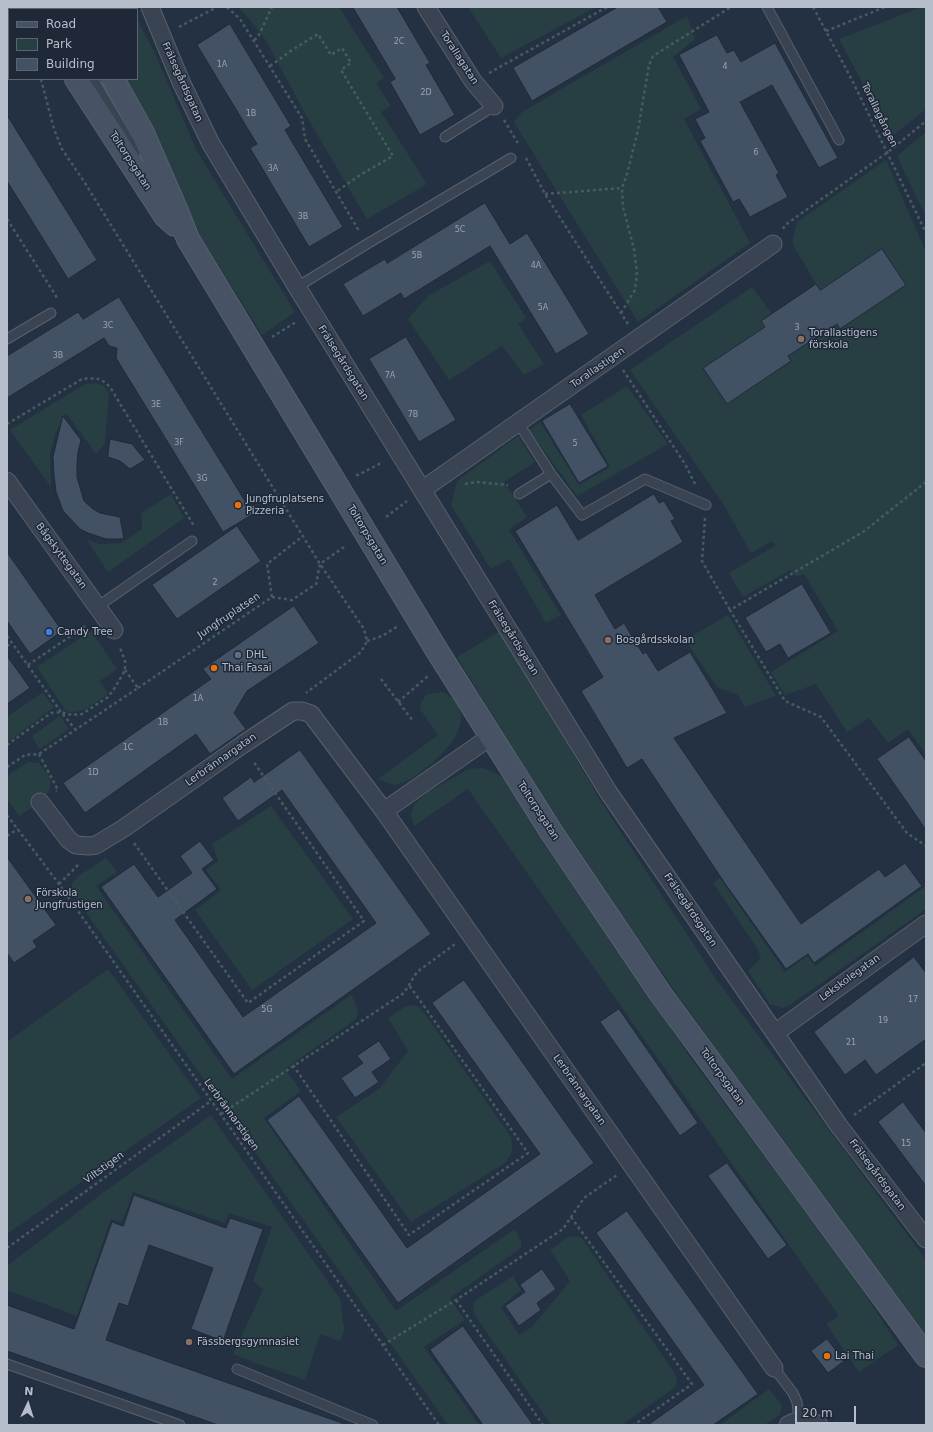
<!DOCTYPE html>
<meta charset="utf-8">
<style>
body{margin:0}
#map{position:relative;width:933px;height:1432px;overflow:hidden;background:#243142;font-family:"DejaVu Sans",sans-serif}
canvas{display:block}
.frame{position:absolute;inset:0;border:8px solid #b6becc;pointer-events:none}
.legend{position:absolute;left:8px;top:8px;width:130px;height:72px;box-sizing:border-box;background:#1e2837;border:1px solid #5b6473;margin:0;padding:5px 7px;list-style:none;font-size:12px;color:#b6becc}
.legend li{display:flex;align-items:center;gap:8px;height:20px}
.legend b{width:20px;border:1px solid #5b6473}
.north{position:absolute;left:8px;top:1384px;width:40px;height:40px;-webkit-text-stroke:3px #1e2837;paint-order:stroke;rotate:4deg;font-size:11px;font-weight:700;line-height:16px;text-align:center;color:#b6becc}
.north::after{content:'';display:block;margin:auto;width:14px;height:18px;background:#b6becc;clip-path:polygon(50% 0,100% 100%,50% 72%,0 100%)}
.scale{position:absolute;left:795px;top:1406px;width:61px;height:18px;box-sizing:border-box;border:2px solid #b6becc;border-top:0;padding-left:5px;font-size:12px;line-height:14px;white-space:nowrap;color:#b6becc;-webkit-text-stroke:3px #1e2837;paint-order:stroke}
</style>
<div id="map">
<canvas width="933" height="1432"></canvas>
<div class="frame"></div>
<ul class="legend">
<li><b style="height:5px;background:#475265"></b>Road</li>
<li><b style="height:11px;background:#273f43"></b>Park</li>
<li><b style="height:11px;background:#435164"></b>Building</li>
</ul>
<div class="north">N</div>
<div class="scale">20 m</div>
</div>
<script>
const g = document.querySelector('canvas').getContext('2d');
g.lineJoin = 'round';
function paint(path, color) {
  g.fillStyle = color;
  g.fill(path, 'evenodd');
}
function trace(path, color, width, dash) {
  g.strokeStyle = color;
  g.lineWidth = width;
  g.lineCap = dash ? 'butt' : 'round';
  g.setLineDash(dash || []);
  g.stroke(path);
}
function label(font, color, halo, rows, align = 'center') {
  g.font = font + ' "DejaVu Sans",sans-serif';
  g.lineWidth = 3;
  g.setLineDash([]);
  g.textBaseline = 'middle';
  g.strokeStyle = halo;
  g.fillStyle = color;
  for (const [text, x, y, turn = 0] of rows) {
    g.save();
    g.translate(x, y);
    g.rotate((+turn || 0) * Math.PI / 180);
    g.textAlign = isNaN(turn) ? turn : align;
    if (halo) g.strokeText(text, 0, 0);
    g.fillText(text, 0, 0);
    g.restore();
  }
}
const green = new Path2D(`
 M238,7H339L384,78L376,83L391,106L381,112L427,184L367,219L307,117L265,39L250,20Z
 M468,7H596L501,58Z
 M922,7H926V109L891,137L839,39Z
 M687,16L695,39L673,57L701,109L684,119L750,243L638,322L514,122L522,112Z
 M137,20L154,51L197,151L295,312L262,335L188,216L125,79H137Z
 M926,132V217L897,156Z
 M886,160L926,252V754L908,729L888,743L869,718L847,732L816,684L785,695L771,672L838,631L804,574L796,577L790,570L743,597L729,573L776,545L772,541L751,553L722,502L630,370L752,287L772,314L816,284L792,243L797,222Z
 M490,261L526,318L518,324L544,364L524,375L502,346L449,380L408,319L428,296Z
 M96,383L104,386L109,394L105,443L96,454L66,413L55,434L50,455L51,487L10,430L85,384Z
 M627,386L668,444L577,496L529,430L540,422L579,485L610,467L581,415Z
 M518,436L535,462L504,482L527,517L509,530L561,615L546,623L509,559L491,569L451,505L457,481Z
 M171,494L184,518L108,572L87,540L99,544L121,543L142,529L141,513Z
 M728,615L776,696L745,707L738,695L717,687L685,640Z
 M91,631L117,669L100,681L108,694C96,702 81,716 66,711L37,667Z
 M500,631L602,803L716,979L926,1260V1336L755,1105L567,837L457,657Z
 M43,692L54,707L7,743V717Z
 M443,692C487,718 440,759 414,777C409,781 401,783 394,785L378,779L438,735L420,709L421,702L427,694Z
 M60,716L69,729L39,749L32,736Z
 M28,762L39,763C42,768 49,774 50,779C54,797 31,808 19,816L7,799V776Z
 M484,768L498,774L511,786L689,1056L847,1267L898,1345L859,1372L826,1324L839,1316L468,789L414,826L411,815L414,804L427,793L468,769Z
 M271,806L353,919L252,990L195,910L221,890L206,870L218,861L212,844Z
 M106,858L117,872L96,886L232,1079L351,995C356,1004 360,1009 356,1019L285,1069L301,1091L264,1118L396,1311L515,1229L521,1242V1248L450,1298L465,1320L424,1347L479,1425H448L73,894L72,884L77,877Z
 M720,878L785,972L807,956L815,966L926,886V909L790,1005L782,1008L770,1004L748,971L761,958L757,948L713,883Z
 M108,969L201,1098L7,1234V1042Z
 M414,1005L419,1007L425,1014L511,1137C513,1150 513,1153 505,1163L411,1222L336,1117L379,1089L408,1051L388,1018L406,1006Z
 M211,1115L340,1299C342,1309 341,1319 345,1328L340,1341L320,1334L305,1380L258,1364L233,1354L263,1290L253,1281L272,1227L229,1213L225,1223L133,1192L122,1222L111,1219L77,1316L7,1290V1266L104,1192Z
 M570,1236L581,1237L672,1369L677,1378L675,1387L622,1425H551L474,1314L473,1307L476,1300L513,1276L521,1290L501,1307L519,1335L532,1327L570,1281L550,1250Z
 M769,1389L782,1405L780,1415L764,1425H720Z`);
const building = new Path2D(`
 M353,7H397L430,63L426,65L455,115L420,135L390,82L395,79Z
 M618,7H658L667,22L532,101L513,68Z
 M230,24L291,126L285,130L343,227L309,247L250,148L257,144L197,45Z
 M717,35L727,53L734,50L741,62L775,43L838,158L819,168L772,85L740,102L779,173L776,175L788,197L750,217L739,199L733,202L700,141L705,138L695,119L709,112L679,55Z
 M7,115L97,260L68,279L7,181Z
 M485,203L510,244L527,233L589,334L556,354L490,246L404,299L401,293L363,316L343,284L385,259L387,263Z
 M882,249L906,285L840,329L837,324L788,356L791,361L727,404L703,368L765,327L761,321L816,284L820,290Z
 M119,297L253,514L223,532L116,358L117,348L109,346L104,338L7,398V356L78,312L83,319Z
 M406,337L456,420L419,442L369,359Z
 M570,404L608,466L579,483L542,421Z
 M63,416L81,440L78,452L77,464V477L84,501L93,509L100,513L120,517L124,539H106L88,533L80,529L63,511L56,492L54,476L53,457Z
 M110,439L132,444L145,460L130,469L120,461L108,457Z
 M654,494L659,503L664,501L675,519L671,521L683,542L595,595L615,629L624,623L643,654L646,652L658,671L690,652L727,713L674,738L801,924L879,869L885,877L905,863L922,886L814,963L808,954L786,969L726,885L642,759L627,768L581,691L603,677L515,531L557,505L578,540Z
 M237,526L261,561L177,619L152,585Z
 M7,552L62,631L30,654L7,621Z
 M802,584L831,633L788,658L780,644L766,652L745,618Z
 M294,606L319,643L247,691L234,713L246,729L210,754L196,734L85,813L63,783L211,679L203,669Z
 M7,656L30,688L7,704Z
 M909,737L926,761V830L877,759Z
 M300,750L431,934L234,1074L101,887L134,864L158,897L192,873L180,856L200,841L214,860L202,869L217,889L175,920L243,1017L376,923L282,790L238,821L222,798L251,777L254,782Z
 M7,857L56,925L33,941L37,947L14,963L7,953Z
 M914,957L926,973V1039L876,1075L865,1060L845,1075L814,1032Z
 M464,980L594,1163L398,1303L267,1120L299,1096L407,1248L540,1154L432,1003Z
 M619,1009L698,1123L680,1136L600,1022Z
 M379,1041L391,1059L372,1072L379,1082L355,1098L341,1078L363,1063L357,1056Z
 M903,1102L926,1133V1186L878,1122Z
 M727,1163L787,1245L768,1259L708,1176Z
 M134,1195L226,1228L230,1218L263,1229L223,1341L191,1329L213,1268L149,1245L128,1306L119,1303L106,1340L342,1423L341,1425H218L7,1351V1305L74,1329L112,1222L123,1226Z
 M627,1211L758,1394L713,1425H648L704,1385L596,1233Z
 M542,1269L556,1289L537,1303L541,1310L519,1326L505,1306L525,1292L520,1285Z
 M463,1326L533,1425H483L430,1350Z
 M827,1339L844,1361L828,1373L811,1351Z`);
const path = new Path2D(`
 M227,7L240,19L302,118L305,139L359,231
 M813,7L852,80L926,233
 M123,9L129,7
 M7,15L9,18
 M179,27L217,7
 M826,31L885,7
 M254,40L258,37L272,7
 M270,66L292,50L318,34L331,55L342,48L351,63L341,70L393,156L360,175L336,192
 M489,73L607,7
 M41,79L54,129L62,149L85,183L320,564L364,629L367,641L361,652L306,693
 M504,120L519,145
 M526,158L545,194L628,324
 M545,194L622,188
 M7,219L56,296L57,300
 M783,229L785,225L888,152L926,121
 M621,313L635,290L637,272L634,249L623,207L622,188L627,174L638,130L649,65L653,56L731,7
 M272,337L296,322
 M623,370L685,464L695,484
 M7,424L82,379C96,378 100,377 110,387L194,526
 M356,475H358L383,462
 M926,482L863,532L730,610L785,701L821,717L907,833L926,846
 M465,484L477,482L508,485
 M386,517L407,501
 M705,518L702,561L730,610
 M272,597L267,564L303,536
 M7,636L61,712L76,730
 M367,641L382,636L398,626
 M7,646L12,643
 M28,665L87,625
 M381,679L413,721
 M138,688L272,597L292,600L316,584L320,564L344,547
 M398,702L428,676
 M7,745L51,713L61,712L72,715L82,714L108,697L116,686L125,670V661L120,648
 M39,754L58,790L56,791
 M7,767L25,755L39,754L138,688L125,670
 M7,815L59,884L439,1425
 M7,836L18,829
 M134,843L248,1003L364,921L253,761
 M59,884L79,864
 M293,1065L409,1235L528,1153L409,985
 M221,1114L404,993L417,972L455,944
 M854,1115L926,1063
 M571,1217L692,1384L634,1425
 M7,1248L211,1101
 M456,1300L543,1425
 M383,1345L456,1300L563,1229L584,1198L617,1175`);
const lane = new Path2D(`
 M52,7L53,9
 M767,7L839,140
 M93,79L136,152
 M445,137L494,106
 M297,287L367,244L511,158
 M7,339L51,313
 M519,424L551,474
 M519,494L551,474L582,515L645,479L706,505
 M97,607L192,541
 M7,1364L180,1425
 M774,1368L793,1393L797,1402L799,1420
 M237,1369L373,1425`);
const street = new Path2D(`
 M150,7L181,82L211,144L297,287L609,793L839,1126L926,1239
 M426,7L473,81L494,106
 M7,53L9,51
 M7,481L114,630
 M422,490L773,244
 M40,802L69,840L76,845L89,846L96,845L124,828L242,745L293,711H302L311,714L384,811L774,1368
 M384,811L490,737
 M775,1033L926,924
 M788,1425C798,1419 809,1419 819,1425`);
const secondary = new Path2D(`
 M33,7L34,9
 M71,7L72,9
 M76,79L165,216L175,225
 M113,79L143,133L176,209L188,239L436,649L552,833L660,993L926,1356`);
const markers = [
 [801,339,4,"#8d6e63"],
 [238,505,4,"#e8710a"],
 [49,632,4,"#3f7fe0"],
 [608,640,4,"#8d6e63"],
 [238,655,4,"#5c6f8a"],
 [214,668,4,"#e8710a"],
 [28,899,4,"#8d6e63"],
 [189,1342,4,"#8d6e63"],
 [827,1356,4,"#e8710a"]
];
const numberNames = [
 ["2C",399,42],
 ["1A",222,65],
 ["4",725,67],
 ["2D",426,93],
 ["1B",251,114],
 ["6",756,153],
 ["3A",273,169],
 ["3B",303,217],
 ["5C",460,230],
 ["5B",417,256],
 ["4A",536,266],
 ["5A",543,308],
 ["3C",108,326],
 ["3",797,328],
 ["3B",58,356],
 ["7A",390,376],
 ["3E",156,405],
 ["7B",413,415],
 ["3F",179,443],
 ["5",575,444],
 ["3G",202,479],
 ["2",215,583],
 ["1A",198,699],
 ["1B",163,723],
 ["1C",128,748],
 ["1D",93,773],
 ["17",913,1000],
 ["5G",267,1010],
 ["19",883,1021],
 ["21",851,1043],
 ["15",906,1144]
];
const streetNames = [
 ["Torallagatan",459,58,57],
 ["Frälsegårdsgatan",182,82,66],
 ["Torallagången",879,115,64],
 ["Toltorpsgatan",130,161,57],
 ["Frälsegårdsgatan",343,363,58],
 ["Torallastigen",598,368,-35],
 ["Toltorpsgatan",367,535,59],
 ["Bågskyttegatan",61,556,54],
 ["Jungfruplatsen",229,616,-34],
 ["Frälsegårdsgatan",513,638,58],
 ["Lerbrännargatan",221,760,-35],
 ["Toltorpsgatan",538,811,57],
 ["Frälsegårdsgatan",690,910,56],
 ["Lekskolegatan",850,978,-36],
 ["Toltorpsgatan",722,1077,54],
 ["Lerbrännargatan",579,1090,55],
 ["Lerbrännarstigen",231,1115,54],
 ["Viltstigen",104,1168,-36],
 ["Frälsegårdsgatan",877,1175,53]
];
const poiNames = [
 ["Torallastigens",809,333],
 ["förskola",809,345],
 ["Jungfruplatsens",246,499],
 ["Pizzeria",246,511],
 ["Candy Tree",57,632],
 ["Bosgårdsskolan",616,640],
 ["DHL",246,655],
 ["Thai Fasai",222,668],
 ["Förskola",36,893],
 ["Jungfrustigen",36,905],
 ["Fässbergsgymnasiet",197,1342],
 ["Lai Thai",835,1356]
];
paint(green, '#273f43');
paint(building, '#435164');
trace(building, '#202a39', 1);
trace(lane, '#57616f', 11);
trace(street, '#57616f', 19);
trace(secondary, '#57616f', 24);
trace(path, '#455c5f', 2.5, [3, 3]);
trace(lane, '#394351', 9);
trace(street, '#394351', 17);
trace(secondary, '#475265', 22);
for (const [x, y, r, color] of markers) {
  const dot = new Path2D();
  dot.arc(x, y, r, 0, 2 * Math.PI);
  g.fillStyle = color;
  g.fill(dot);
  trace(dot, '#1e2837', 1.5);
}
label('8px', '#99a3b2', null, numberNames);
label('10px', '#b6becc', '#1e2837', streetNames);
label('10px', '#b6becc', '#1e2837', poiNames, 'left');
</script>
